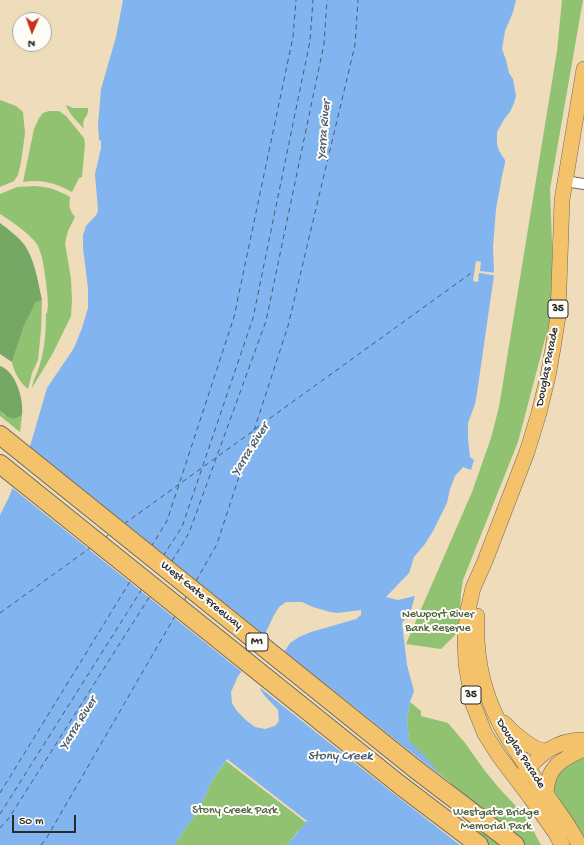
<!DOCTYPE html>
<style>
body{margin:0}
#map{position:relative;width:584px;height:845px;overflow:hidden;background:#efdcbb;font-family:"Gochi Hand",sans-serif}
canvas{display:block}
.north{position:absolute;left:12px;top:12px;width:40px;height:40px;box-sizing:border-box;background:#fdfcf7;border:1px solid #a9a8a5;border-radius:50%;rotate:182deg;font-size:11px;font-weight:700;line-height:16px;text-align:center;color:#2b2b2b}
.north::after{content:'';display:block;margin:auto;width:14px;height:18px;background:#c8321e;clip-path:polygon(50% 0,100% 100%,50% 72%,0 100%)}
.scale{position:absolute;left:12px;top:815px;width:64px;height:18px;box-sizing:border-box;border:2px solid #2b2b2b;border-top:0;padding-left:5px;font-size:12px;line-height:14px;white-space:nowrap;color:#2b2b2b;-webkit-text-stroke:3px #fdfcf7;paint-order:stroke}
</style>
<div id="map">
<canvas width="584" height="845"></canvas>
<div class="north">N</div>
<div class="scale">50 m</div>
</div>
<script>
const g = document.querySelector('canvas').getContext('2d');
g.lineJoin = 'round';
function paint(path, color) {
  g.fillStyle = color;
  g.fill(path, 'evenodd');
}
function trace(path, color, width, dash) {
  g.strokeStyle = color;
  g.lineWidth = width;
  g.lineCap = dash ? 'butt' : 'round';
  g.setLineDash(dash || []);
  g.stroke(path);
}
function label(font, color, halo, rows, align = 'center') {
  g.font = font + ' "Gochi Hand",sans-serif';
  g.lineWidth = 4;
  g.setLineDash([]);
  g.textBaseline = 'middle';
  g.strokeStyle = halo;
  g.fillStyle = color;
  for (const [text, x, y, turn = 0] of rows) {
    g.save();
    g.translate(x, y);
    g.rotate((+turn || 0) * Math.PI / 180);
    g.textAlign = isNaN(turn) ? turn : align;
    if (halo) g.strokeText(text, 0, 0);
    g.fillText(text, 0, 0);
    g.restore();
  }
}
const green = new Path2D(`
 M562,0H583L550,189L553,269V309L518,442L463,580L461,593L459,631L441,649L406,644L472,492L491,438L499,407L557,51Z
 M0,100L16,106L23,112L25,133L24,141L21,162L18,175L14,181L0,187Z
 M66,105L73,108H88C89,119 81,116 84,129C78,122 69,114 66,105Z
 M49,111H59L66,116L84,138L85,144L82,177L79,178L72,192C55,183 42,179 23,182L34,129L39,118L43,113Z
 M35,186C50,187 57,190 70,197C69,207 69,209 75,217L68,231L65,243L71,279L72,300L71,316L53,353L32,388C33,379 38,372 40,364C45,348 46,330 46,313H47C49,303 47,293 46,282C44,270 43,257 38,246C33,236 10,220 0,214V194L17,187Z
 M42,300L41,331L38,360L32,373L28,389C21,384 13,371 12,362L24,326L36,302Z
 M0,411L4,415L18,418L22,415L20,432L0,416Z
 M410,702L421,711V716L448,723L465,743L485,771L499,788L526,817L541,845H478L409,741L407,720Z
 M584,754V842L553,794L551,785L557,773Z
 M226,761L308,824L298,831L287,845H174L199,809L213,779Z`);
const forest = new Path2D(`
 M0,223C9,230 22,239 27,249C36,265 38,283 42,300L36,302L24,326L12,362L0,354Z
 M0,366C16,371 24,400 22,415C14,422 7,417 0,411Z`);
const water = new Path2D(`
 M123,0H516L513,12L505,31L502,49L506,60L509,73L513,79L516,96L514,103L510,112L505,118L497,132V144L499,151L505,160V163L502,176L496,209L493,247L494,273H498V276L494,275L477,393L475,404L468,423V439L470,457L474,460L471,470L463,467L455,476L450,489L447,503L433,531L425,544L414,557L409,573L386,597L398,600L415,596L411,610L402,623L407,665L414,691L410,702L407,720L409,741L425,756L466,805L479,845H287L307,821L227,759L213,779L199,809L174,845H0V515L9,497L31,443L47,388L74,348L82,328L88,308V288L83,248V235L86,226L97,214L98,210L95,174L101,148V141L99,140L98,125L101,89L116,37ZM286,602H302L313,607L330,612L338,613L361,610V615L356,619L311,632L299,637L290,643L260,689L264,695L278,710L279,721L275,726L265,729L255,727L247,721L237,711L232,703L231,692L238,676L254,657L274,615L279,607Z`);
const pier = new Path2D(`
 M476,261L481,262L480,271L498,273V276L479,273L478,282L473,281Z
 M28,445L266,636L256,658L243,673L11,487Z
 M283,650L421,760L450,782L468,804L481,845H460L394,794L259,687Z`);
const ferry = new Path2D(`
 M255,429L474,271
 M124,524L253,431
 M104,538L110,534
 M151,547L167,521L234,317L293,37L296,0
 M163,556L182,527L253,318L310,41L313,0
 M172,561L189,533L266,321L324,44L327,0
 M196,581L217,544L288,326L355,45L358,0
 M184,601L187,595
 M0,613L90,548
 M0,793L131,580
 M0,814L142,589
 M0,828L9,818L150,596
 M41,845L46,839L175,616`);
const minor = new Path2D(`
 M565,181L584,184`);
const primary = new Path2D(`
 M477,616C475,653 482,689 499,722C511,746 529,770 544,791C556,809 570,825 579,845
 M504,723C512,732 533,751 546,751
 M522,776C538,755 557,739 584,740
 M546,794C547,766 562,759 584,749
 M562,845L555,832L530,797L499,756L485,734L473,704L471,693L466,664L465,639L468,610L473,588L485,561L527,452L539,413L548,376L553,348L558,316L562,200L584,69`);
const motorway = new Path2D(`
 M0,435L414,768L515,845
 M0,464L400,785L479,845`);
const shields = [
 [558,309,20],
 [257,642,22],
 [471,695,20]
];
const shieldNames = [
 ["35",558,309],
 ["M1",257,642],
 ["35",471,695]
];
const streetNames = [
 ["Douglas Parade",548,367,-79],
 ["West Gate Freeway",201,596,39],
 ["Douglas Parade",520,754,57]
];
const parkNames = [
 ["Newport River",438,615],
 ["Bank Reserve",438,629],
 ["Stony Creek Park",235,811],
 ["Westgate Bridge",496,813],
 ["Memorial Park",496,827]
];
const waterNames = [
 ["Yarra River",325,130,-85],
 ["Yarra River",251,450,-58],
 ["Yarra River",79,724,-58],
 ["Stony Creek",340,757]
];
paint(green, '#91c272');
paint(forest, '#74a864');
paint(water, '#82b4ef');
paint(pier, '#efdcbb');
trace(ferry, '#495b70', 1, [5, 4]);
trace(minor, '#70695d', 12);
trace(primary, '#70695d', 16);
trace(motorway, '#70695d', 20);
trace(minor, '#fff', 10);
trace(primary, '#f3c26a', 15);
trace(motorway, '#f3c26a', 18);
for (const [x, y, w] of shields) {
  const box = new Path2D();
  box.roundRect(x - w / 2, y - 9, w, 18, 3);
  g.fillStyle = '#fdfcf7';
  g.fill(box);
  trace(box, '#2b2b2b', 1);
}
label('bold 11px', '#2b2b2b', null, shieldNames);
label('12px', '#2b2b2b', '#fdfcf7', streetNames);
label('12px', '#4f6044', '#fdfcf7', parkNames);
label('italic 13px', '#495b70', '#fdfcf7', waterNames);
</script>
